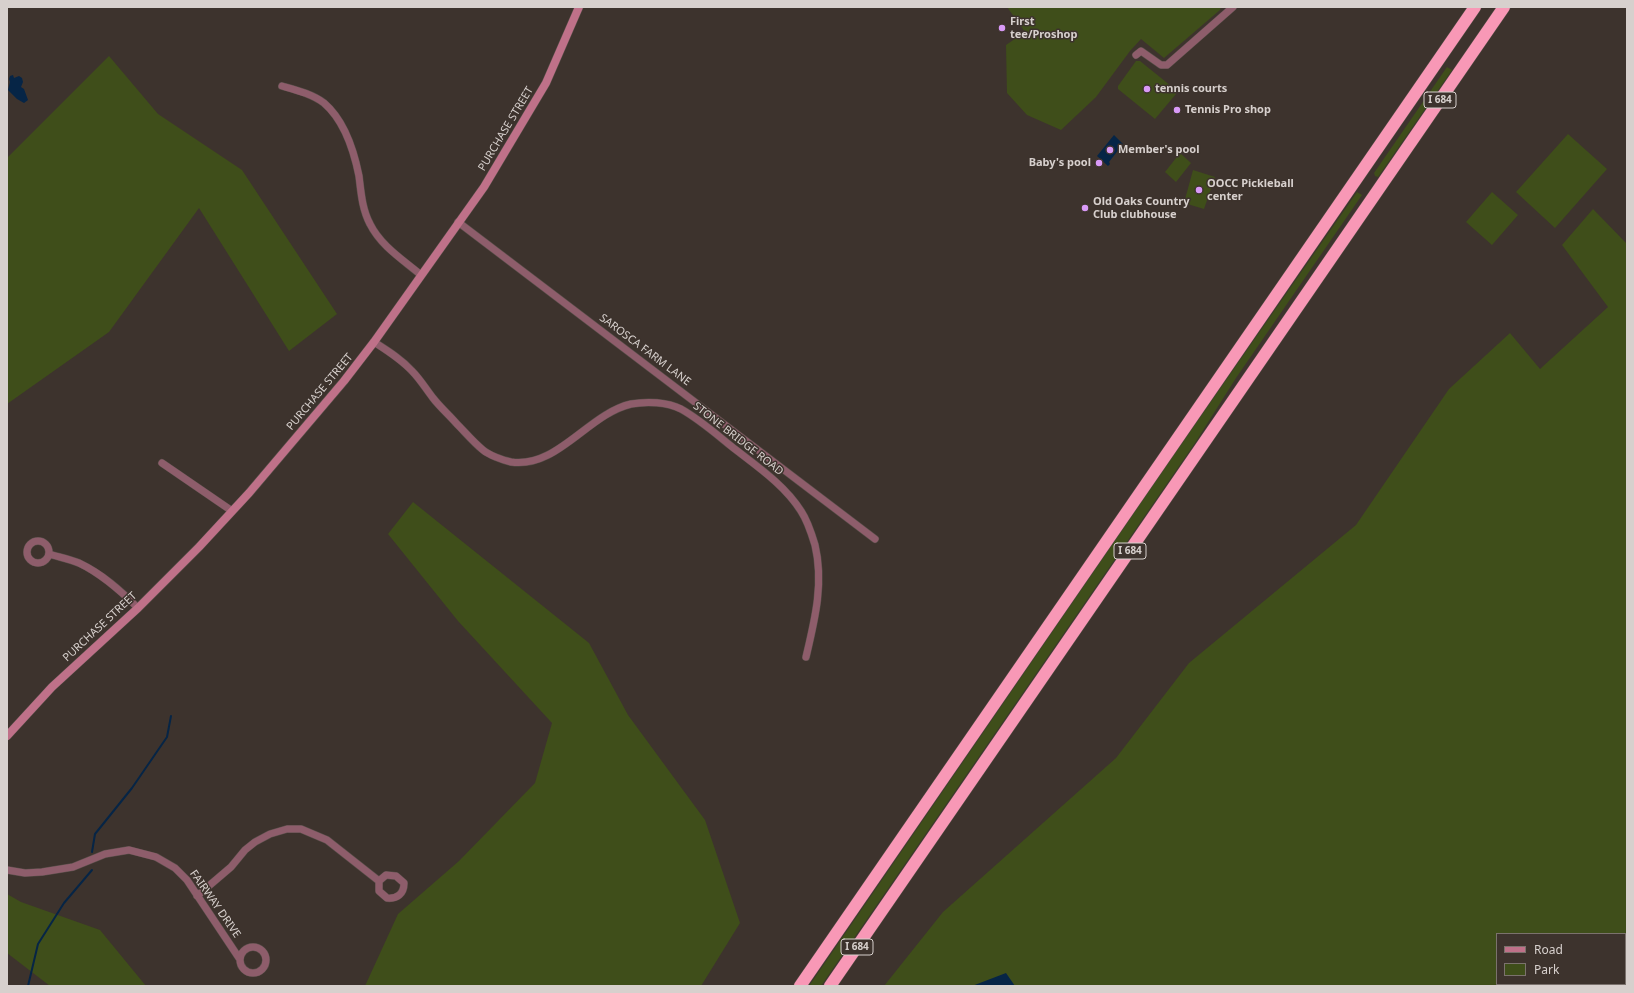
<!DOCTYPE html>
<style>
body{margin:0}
#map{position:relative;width:1634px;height:993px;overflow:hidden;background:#3d332d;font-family:"Noto Sans",sans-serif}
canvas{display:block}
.frame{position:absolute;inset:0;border:8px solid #d7d0cd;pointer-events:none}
.legend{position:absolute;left:1496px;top:933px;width:130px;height:52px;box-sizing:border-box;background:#3d332d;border:1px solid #7b726d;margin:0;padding:5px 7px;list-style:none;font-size:12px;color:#d7d0cd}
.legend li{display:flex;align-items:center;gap:8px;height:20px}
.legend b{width:20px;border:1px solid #7b726d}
</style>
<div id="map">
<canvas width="1634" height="993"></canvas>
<div class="frame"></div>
<ul class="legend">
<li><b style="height:5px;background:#bf7189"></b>Road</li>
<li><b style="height:11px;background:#3f4e1a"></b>Park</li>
</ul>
</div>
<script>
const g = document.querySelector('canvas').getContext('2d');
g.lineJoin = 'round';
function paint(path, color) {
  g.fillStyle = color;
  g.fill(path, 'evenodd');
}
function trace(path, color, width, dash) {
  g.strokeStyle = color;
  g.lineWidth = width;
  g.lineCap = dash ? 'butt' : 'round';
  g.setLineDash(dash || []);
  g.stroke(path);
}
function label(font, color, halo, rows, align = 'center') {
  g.font = font + ' "Noto Sans",sans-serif';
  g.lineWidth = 3;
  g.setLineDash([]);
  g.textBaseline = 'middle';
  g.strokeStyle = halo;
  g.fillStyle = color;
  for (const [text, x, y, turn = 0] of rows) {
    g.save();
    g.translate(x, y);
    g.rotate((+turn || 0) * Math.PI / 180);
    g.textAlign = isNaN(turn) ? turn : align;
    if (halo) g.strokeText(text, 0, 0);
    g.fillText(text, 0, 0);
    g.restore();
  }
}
const green = new Path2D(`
 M1007,7H1221L1220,10L1164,58L1141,39L1130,51L1096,97L1061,130L1027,115L1007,93L1006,45L1025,32Z
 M109,56L158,114L242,170L337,314L289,351L199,208L109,332L7,404V158Z
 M1136,61H1140L1176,90V94L1155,119L1118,89V86Z
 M1447,67L1452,70L1378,177L1375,176L1374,173Z
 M1568,134L1607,169L1555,228L1516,192Z
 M1180,153L1191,163L1176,182L1165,172Z
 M1193,170L1215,177L1204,209L1184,203Z
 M1357,192L1362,195L1236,378L1195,443L821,986H809L1171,459Z
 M1492,192L1518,215L1492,245L1466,222Z
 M1593,209L1627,244V986H884L943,912L1116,758L1189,663L1356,525L1449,389L1510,333L1540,369L1608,307L1562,245ZM1497,934H1625V984H1497Z
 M413,502L589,643L628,715L705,820L740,923L701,986H365L398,914L459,861L535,783L552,723L458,621L388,534Z
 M7,894L21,902L100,930L146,986H50L7,953Z`);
const water = new Path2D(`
 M13,75L14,78L19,76L22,78L23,82L21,87L24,89L28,100L24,103L17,99L8,90L10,82L9,79L10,76Z
 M1114,135L1123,144L1109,162L1110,164L1108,166L1097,156Z
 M1006,973L1015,986H972Z`);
const stream = new Path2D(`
 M92,852L95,834L132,788L167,737L171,716
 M28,986L38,944L64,903L92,870`);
const street = new Path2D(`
 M1136,55L1141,51L1161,65H1167L1233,7
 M282,86C296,90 312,94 324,103C345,121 354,151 359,176C361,192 362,209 370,224C381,246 402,259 421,275
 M458,222L875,539
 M374,342C388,351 401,359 412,371C420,379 426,389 433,398C440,407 449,415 456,423C465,432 473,442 483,450C489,455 502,460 511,462C557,469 588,414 631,404C647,401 667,402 681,409C699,419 715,433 731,446C755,465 784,484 801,511C807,520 812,535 815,545C824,583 815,619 806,657
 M162,463L232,511
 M27 552a11 11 0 1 1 22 0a11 11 0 1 1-22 0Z
 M49,554C59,557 70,559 79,563C102,574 120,590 138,608
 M7,870L25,873L42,872L73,867L105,854L129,850L156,857L175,868L187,880L239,958
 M197,896L231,867L245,850L255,842L270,834L287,829H301L327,840L379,881V891L387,898C397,899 404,894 404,883L396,876L386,875L379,881
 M240 960a13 13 0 1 1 26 0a13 13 0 1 1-26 0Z`);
const secondary = new Path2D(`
 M7,736L52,687L138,608L199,547L249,493L344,381L374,342L484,187L546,83L579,7`);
const highway = new Path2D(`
 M800,986L1475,7
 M830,986L1504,7`);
const markers = [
 [1002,28,4,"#d99af7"],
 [1147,89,4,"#d99af7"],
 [1177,110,4,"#d99af7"],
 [1110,150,4,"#d99af7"],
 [1099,163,4,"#d99af7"],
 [1199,190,4,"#d99af7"],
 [1085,208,4,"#d99af7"]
];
const shields = [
 [1440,100,32],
 [1130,551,32],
 [857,947,32]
];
const shieldNames = [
 ["I 684",1440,100],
 ["I 684",1130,551],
 ["I 684",857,947]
];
const poiNames = [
 ["First",1010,22],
 ["tee/Proshop",1010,35],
 ["tennis courts",1155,89],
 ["Tennis Pro shop",1185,110],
 ["Member's pool",1118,150],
 ["Baby's pool",1091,163,"right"],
 ["OOCC Pickleball",1207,184],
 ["center",1207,197],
 ["Old Oaks Country",1093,202],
 ["Club clubhouse",1093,215]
];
const streetNames = [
 ["PURCHASE STREET",506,129,-59],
 ["SAROSCA FARM LANE",645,350,37],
 ["PURCHASE STREET",320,392,-50],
 ["STONE BRIDGE ROAD",738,439,38],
 ["PURCHASE STREET",100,627,-43],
 ["FAIRWAY DRIVE",215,904,55]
];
paint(green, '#3f4e1a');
paint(water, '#062546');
trace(stream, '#062546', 2);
trace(street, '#594f4a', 8);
trace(secondary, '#594f4a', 9);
trace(highway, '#594f4a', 13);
trace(street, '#8e5d6b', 7);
trace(secondary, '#bf7189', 8);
trace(highway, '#f898b6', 12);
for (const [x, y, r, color] of markers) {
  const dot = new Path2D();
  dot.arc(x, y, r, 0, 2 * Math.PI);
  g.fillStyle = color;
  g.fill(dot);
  trace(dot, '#3d332d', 1.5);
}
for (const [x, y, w] of shields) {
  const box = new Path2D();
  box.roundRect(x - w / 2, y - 8, w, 16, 3);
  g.fillStyle = '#3d332d';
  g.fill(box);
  trace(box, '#d7d0cd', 1);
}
label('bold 10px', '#d7d0cd', null, shieldNames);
label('bold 11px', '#d7d0cd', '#3d332d', poiNames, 'left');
label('11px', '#d7d0cd', '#3d332d', streetNames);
</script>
